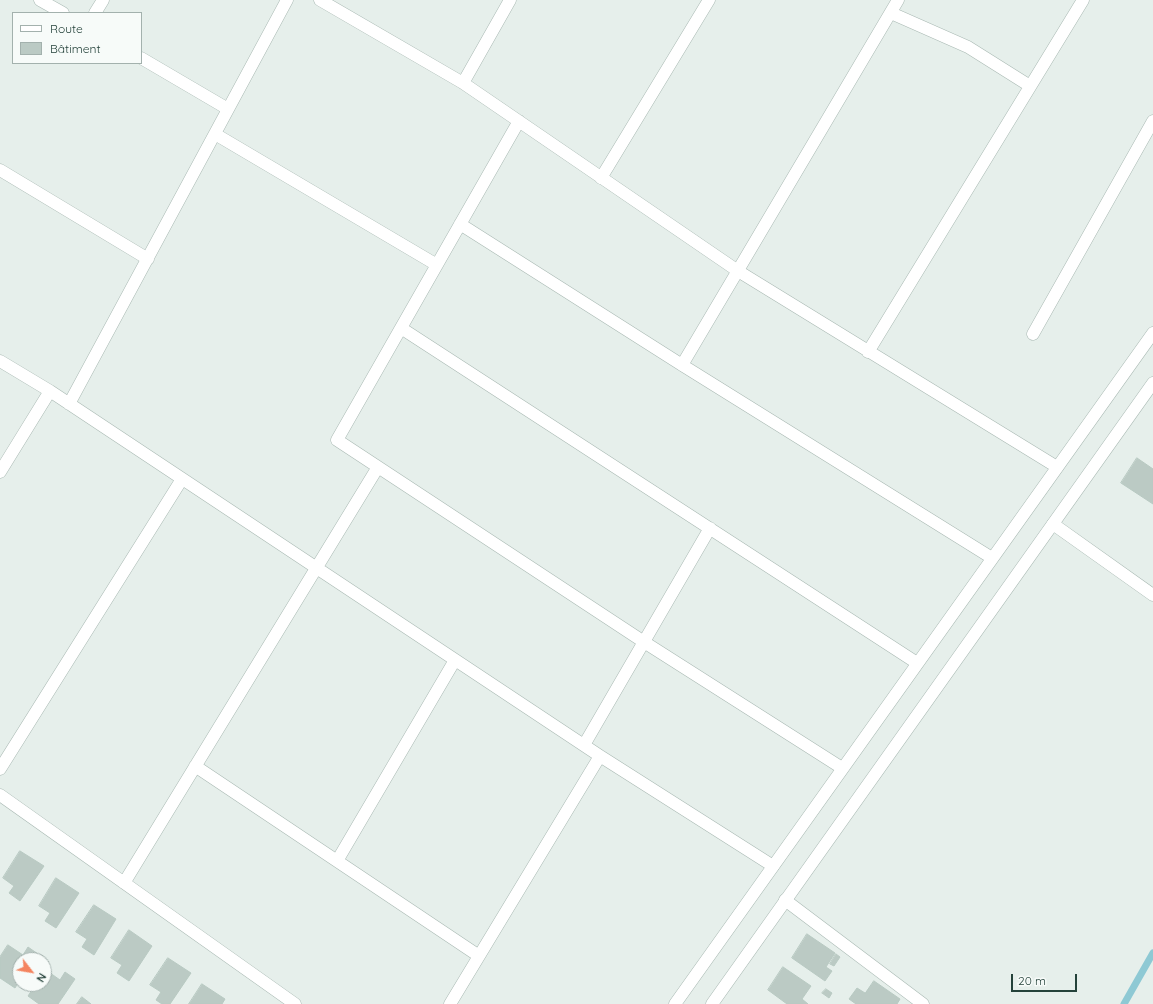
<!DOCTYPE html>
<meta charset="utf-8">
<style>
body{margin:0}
#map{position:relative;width:1153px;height:1004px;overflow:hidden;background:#e6efeb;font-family:Quicksand,sans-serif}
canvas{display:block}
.legend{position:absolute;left:12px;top:12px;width:130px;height:52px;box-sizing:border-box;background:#f7fbf9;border:1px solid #a3b1ad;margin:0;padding:5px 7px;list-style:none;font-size:12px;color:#24423a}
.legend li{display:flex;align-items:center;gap:8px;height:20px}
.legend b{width:20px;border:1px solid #a3b1ad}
.north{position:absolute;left:12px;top:952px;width:40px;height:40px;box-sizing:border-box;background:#f7fbf9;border:1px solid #a3b1ad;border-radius:50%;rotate:121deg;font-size:11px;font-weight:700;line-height:16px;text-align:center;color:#24423a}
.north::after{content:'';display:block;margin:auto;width:14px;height:18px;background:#f4845f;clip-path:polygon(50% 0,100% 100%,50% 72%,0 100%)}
.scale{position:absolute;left:1011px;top:974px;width:66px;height:18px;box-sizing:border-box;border:2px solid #24423a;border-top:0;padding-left:5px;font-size:12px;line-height:14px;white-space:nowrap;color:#24423a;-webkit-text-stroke:3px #f7fbf9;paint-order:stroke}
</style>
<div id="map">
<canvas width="1153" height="1004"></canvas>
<ul class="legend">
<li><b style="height:5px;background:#fff"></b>Route</li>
<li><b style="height:11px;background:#bbcac4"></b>Bâtiment</li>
</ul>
<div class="north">N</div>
<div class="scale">20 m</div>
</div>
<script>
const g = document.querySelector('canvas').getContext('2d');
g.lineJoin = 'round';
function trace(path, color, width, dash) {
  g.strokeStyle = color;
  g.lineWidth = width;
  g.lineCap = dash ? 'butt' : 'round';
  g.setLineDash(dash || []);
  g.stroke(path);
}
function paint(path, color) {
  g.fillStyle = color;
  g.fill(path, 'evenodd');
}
const stream = new Path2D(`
 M1124,1004L1153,953`);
const building = new Path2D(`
 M1137,458L1153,469V504L1121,483Z
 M20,851L44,866L20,901L9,893L14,886L3,878Z
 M56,878L79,893L56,928L45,921L50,913L39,906Z
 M94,905L116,919L94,955L82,947L87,939L76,932Z
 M129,930L152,946L129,981L117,973L122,965L111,958Z
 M807,934L835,953L826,967L832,971L825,981L792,958Z
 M8,945L23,955L28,947L38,954L34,960H20V980L15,988L0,978V957Z
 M836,954L840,957L834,966L830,964Z
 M168,958L191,973L170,1004H162L156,1000L161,992L150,985Z
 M783,967L811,986L802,999L808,1004H787L768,990Z
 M46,970L60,980L65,972L75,979L58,1004H39L28,996L36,984H44V973Z
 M874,981L900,999L897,1004H856L849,999L857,988L865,993Z
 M202,984L225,999L222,1004H189Z
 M826,989L832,993L829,998L822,993Z
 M82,997L91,1004H77Z`);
const minor = new Path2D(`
 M40,0L63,13
 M320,0L463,83L738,271L1057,467
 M95,13L103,0
 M891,13L968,47L1030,86
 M141,58L228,109
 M463,83L510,0
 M519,121L337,440L644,642L842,768
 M215,134L437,265
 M0,170L148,259
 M601,178L709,0
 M460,224L682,365L992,558
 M401,328L917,663
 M1033,334L1153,121
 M868,352L1083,0
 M0,361L50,391L600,756L773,866
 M682,365L898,0
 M69,404L287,0
 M0,472L50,391
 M1053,524L1153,595
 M584,745L710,528
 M195,766L479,956
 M0,769L182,479
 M0,795L295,1004
 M337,861L455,660
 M124,883L378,467
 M785,900L923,1004
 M450,1004L600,756`);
const tertiary = new Path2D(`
 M675,1004L1153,333
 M712,1004L1153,383`);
trace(stream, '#8ec9d4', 7);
paint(building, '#bbcac4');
trace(building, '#b8c9c2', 1);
trace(minor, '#a8b8b2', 13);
trace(tertiary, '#a8b8b2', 13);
trace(minor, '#fff', 12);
trace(tertiary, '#fff', 12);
</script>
